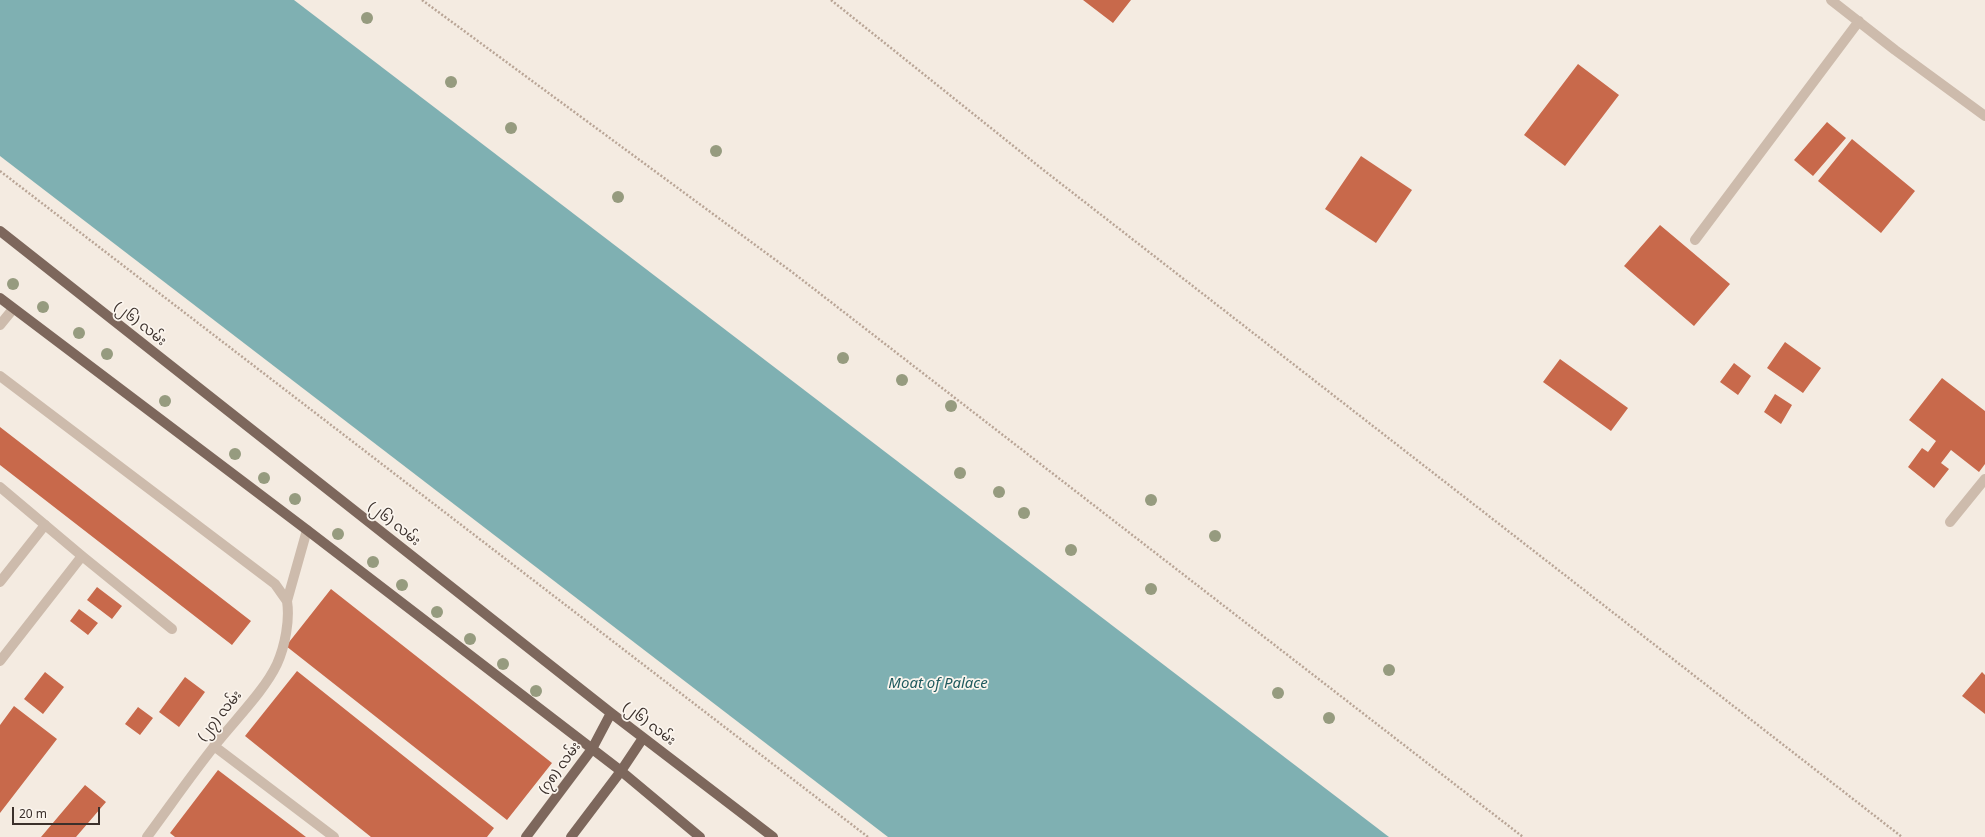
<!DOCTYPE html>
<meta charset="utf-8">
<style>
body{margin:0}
#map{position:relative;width:1985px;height:837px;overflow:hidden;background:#f4ebe1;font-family:"Noto Sans",sans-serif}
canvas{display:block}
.scale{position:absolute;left:12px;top:807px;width:88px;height:18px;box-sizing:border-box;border:2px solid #3b302b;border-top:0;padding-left:5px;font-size:12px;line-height:14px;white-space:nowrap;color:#3b302b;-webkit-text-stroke:3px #fbf5ee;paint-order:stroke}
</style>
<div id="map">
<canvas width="1985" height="837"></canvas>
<div class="scale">20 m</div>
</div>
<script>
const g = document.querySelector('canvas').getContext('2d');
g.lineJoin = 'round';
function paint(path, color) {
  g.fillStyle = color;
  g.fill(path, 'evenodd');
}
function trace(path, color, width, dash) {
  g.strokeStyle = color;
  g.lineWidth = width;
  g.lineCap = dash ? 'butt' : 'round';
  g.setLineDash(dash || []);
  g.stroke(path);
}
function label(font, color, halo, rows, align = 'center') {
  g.font = font + ' "Noto Sans","Noto Sans Myanmar",sans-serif';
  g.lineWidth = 3.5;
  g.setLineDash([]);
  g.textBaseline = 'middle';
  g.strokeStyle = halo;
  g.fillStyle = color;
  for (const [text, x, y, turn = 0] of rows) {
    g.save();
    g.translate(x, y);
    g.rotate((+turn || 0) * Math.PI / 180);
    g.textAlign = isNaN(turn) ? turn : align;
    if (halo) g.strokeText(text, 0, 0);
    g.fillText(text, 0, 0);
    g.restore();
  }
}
const water = new Path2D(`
 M0,0H294L1389,837H888L0,156Z`);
const building = new Path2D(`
 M1083,0H1131L1113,23Z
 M1578,64L1619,95L1565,166L1524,135Z
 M1827,122L1846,138L1813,176L1794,160Z
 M1852,139L1915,191L1881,233L1818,181Z
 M1361,156L1412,190L1376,243L1325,209Z
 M1660,225L1730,284L1694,326L1624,266Z
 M1785,342L1821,368L1803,393L1767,368Z
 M1560,359L1628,408L1611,431L1543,382Z
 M1734,363L1751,376L1738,395L1720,382Z
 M1942,378L1985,411V464L1979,472L1951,450L1941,463L1949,469L1934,488L1908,467L1922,448L1928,452L1936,441L1909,420Z
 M1775,394L1792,405L1781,424L1764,412Z
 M0,427L251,621L232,645L0,465Z
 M97,587L122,606L112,619L87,600Z
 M331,589L552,763L507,820L286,646Z
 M79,609L98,623L88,635L70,621Z
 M297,671L494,828L487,837H371L245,736Z
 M45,672L64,687L43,714L24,699Z
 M1982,672L1985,675V714L1962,696Z
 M185,677L205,692L179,727L159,712Z
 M14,706L57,739L0,813V725Z
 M138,707L153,718L140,735L125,724Z
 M218,770L306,837H175L170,833Z
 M85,785L106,802L76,837H41Z`);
const path = new Path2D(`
 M422,0L792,272L1523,837
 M831,0L1046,172L1902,837
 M0,171L868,837`);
const service = new Path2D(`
 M0,582L45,525`);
const minor = new Path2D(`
 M1831,0L1895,50L1985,116
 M1695,240L1859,21
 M0,325L13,309
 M0,376L275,584L287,601
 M0,487L82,556L172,629
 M1950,522L1985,479
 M0,661L82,556
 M214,746L334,837
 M147,837C170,806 192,774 216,744C235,720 265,690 277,664C285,646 290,620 287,601L307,530`);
const primary = new Path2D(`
 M0,231L611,713L773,837
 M0,298L307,530L621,771L700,837
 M526,837L592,749L611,713
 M571,837L621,771L643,738`);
const trees = [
 [367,18],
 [451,82],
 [511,128],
 [716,151],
 [618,197],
 [13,284],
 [43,307],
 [79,333],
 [107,354],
 [843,358],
 [902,380],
 [165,401],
 [951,406],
 [235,454],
 [960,473],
 [264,478],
 [999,492],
 [295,499],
 [1151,500],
 [1024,513],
 [338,534],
 [1215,536],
 [1071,550],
 [373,562],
 [402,585],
 [1151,589],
 [437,612],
 [470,639],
 [503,664],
 [1389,670],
 [536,691],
 [1278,693],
 [1329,718]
];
const streetNames = [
 ["(၂၆) လမ်း",140,324,38],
 ["(၂၆) လမ်း",394,524,38],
 ["(၂၇) လမ်း",220,716,-51],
 ["(၂၆) လမ်း",649,724,37],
 ["(၇၈) လမ်း",560,768,-54]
];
const waterNames = [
 ["Moat of Palace",938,684]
];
paint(water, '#7fb0b2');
paint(building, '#c8694b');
trace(path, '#b9a596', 2.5, [2, 2]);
trace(service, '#cdbbac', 10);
trace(minor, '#cdbbac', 10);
trace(primary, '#7d675c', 10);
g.fillStyle = '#969b7f';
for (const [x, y] of trees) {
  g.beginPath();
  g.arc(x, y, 6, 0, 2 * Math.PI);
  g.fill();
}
label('14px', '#3b302b', '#fbf5ee', streetNames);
label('italic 15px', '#1f5a5e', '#fbf5ee', waterNames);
</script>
